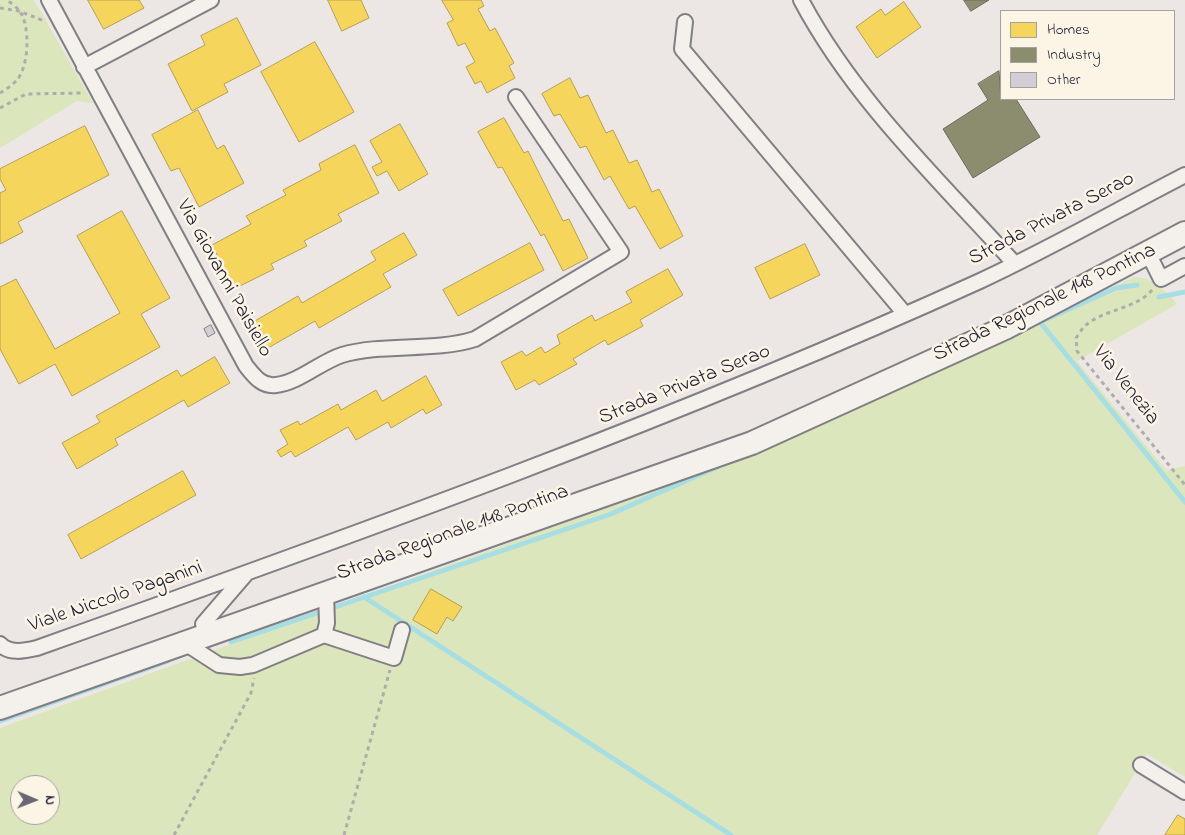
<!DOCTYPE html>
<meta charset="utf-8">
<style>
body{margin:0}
#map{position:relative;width:1185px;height:835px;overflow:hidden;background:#ece7e5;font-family:"Indie Flower",sans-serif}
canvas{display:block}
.legend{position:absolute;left:1000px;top:10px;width:175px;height:90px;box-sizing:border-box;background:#fcf5e5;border:1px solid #a5a1a1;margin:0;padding:6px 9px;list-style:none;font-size:15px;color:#22223b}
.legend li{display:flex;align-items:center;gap:10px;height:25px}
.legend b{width:25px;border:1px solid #a5a1a1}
.north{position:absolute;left:10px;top:775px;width:50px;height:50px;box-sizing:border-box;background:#fcf5e5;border:1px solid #a5a1a1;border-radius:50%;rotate:91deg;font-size:14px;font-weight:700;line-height:20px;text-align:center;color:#22223b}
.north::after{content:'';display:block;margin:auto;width:18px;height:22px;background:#696776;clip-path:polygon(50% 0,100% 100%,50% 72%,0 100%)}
</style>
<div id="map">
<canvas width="1185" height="835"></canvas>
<ul class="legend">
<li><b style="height:14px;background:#f6d55c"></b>Homes</li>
<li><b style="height:14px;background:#8c8c6e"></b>Industry</li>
<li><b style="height:14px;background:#d3cdd5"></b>Other</li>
</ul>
<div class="north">N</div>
</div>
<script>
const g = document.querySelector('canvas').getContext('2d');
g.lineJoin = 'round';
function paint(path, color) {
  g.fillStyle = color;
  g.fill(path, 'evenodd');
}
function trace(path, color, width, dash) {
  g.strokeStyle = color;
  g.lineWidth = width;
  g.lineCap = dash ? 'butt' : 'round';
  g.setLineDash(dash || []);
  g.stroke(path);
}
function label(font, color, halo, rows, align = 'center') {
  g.font = font + ' "Indie Flower",sans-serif';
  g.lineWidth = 5;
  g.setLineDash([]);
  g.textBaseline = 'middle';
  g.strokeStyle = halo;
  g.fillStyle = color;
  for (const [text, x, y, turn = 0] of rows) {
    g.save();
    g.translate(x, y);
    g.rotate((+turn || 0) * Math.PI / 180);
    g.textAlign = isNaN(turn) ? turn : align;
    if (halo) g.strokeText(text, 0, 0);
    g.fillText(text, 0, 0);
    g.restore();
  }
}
const green = new Path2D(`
 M0,0H34L93,103L77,101L0,148Z
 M1134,277C1153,277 1165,290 1177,304L1077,361L1166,470L1185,466V777L1147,754L1097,835H0V728L655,490L956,364ZM20,785H50V815H20Z`);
const homes = new Path2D(`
 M88,0H139L144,8L104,29Z
 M328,0H361L369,18L342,31Z
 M442,0H481L484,6L478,9L490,31L495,28L514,63L509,66L515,78L487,93L481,81L475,84L466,67L475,62L465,43L458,46L447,23L453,20Z
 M904,2L921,27L877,58L856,27L881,9L885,15Z
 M237,18L261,65L224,84L228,92L192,111L168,64L205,45L201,36Z
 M315,42L354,112L299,142L261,72Z
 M570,78L580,98L588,95L606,133L613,130L629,163L637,160L652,192L659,189L683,236L660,249L635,206L629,209L610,176L604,180L586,146L580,148L560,114L554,116L542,94Z
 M198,110L217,149L224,145L244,183L199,207L179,168L171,171L152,135Z
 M504,118L524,153L528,151L563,221L569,219L588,258L563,271L544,234L541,236L502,167L498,168L478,132Z
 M400,124L428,174L399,191L387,171L377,176L372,167L382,162L370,141Z
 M85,126L109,175L18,222L23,232L0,244V193L6,190L0,179V169Z
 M355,145L379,193L338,214L342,221L304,241L307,246L271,264L274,269L234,289L212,245L251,224L246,216L286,195L283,190L321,170L319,164Z
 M122,211L170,298L141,314L160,347L72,396L55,364L19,384L0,349V287L16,279L55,349L120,313L77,236Z
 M404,233L417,255L383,274L391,287L319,328L315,321L268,348L253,322L298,296L302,303L376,260L371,252Z
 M530,243L544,270L458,316L443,290Z
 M805,244L820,275L770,299L755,268Z
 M668,269L683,295L640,320L643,326L608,345L605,340L573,359L577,364L539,385L535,380L516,390L501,362L522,351L526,356L541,347L545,353L560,344L557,335L592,315L595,321L632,302L626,292Z
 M215,357L230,383L188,407L184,400L115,439L118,445L77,469L62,443L100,422L96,416L177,370L181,376Z
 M426,376L442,405L426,414L423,409L391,428L388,422L356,440L348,427L295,457L291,451L281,457L277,451L288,444L280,430L298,421L300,425L338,404L341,410L376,390L382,401Z
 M183,471L196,495L81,559L68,535Z
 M431,589L462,607L453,621L447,617L437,634L413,620Z
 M1178,815L1185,819V835H1165Z`);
const industry = new Path2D(`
 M964,0H989L971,11Z
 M999,71L1001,99H1016L1040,137L973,178L943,129L988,100L978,84Z`);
const stream = new Path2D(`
 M1159,297L1185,292
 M1040,322L1116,288L1137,285
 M1040,322L1185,502
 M364,597L731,835
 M231,642L611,514L717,467
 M0,721L168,661`);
const building = new Path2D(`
 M211,325L215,333L208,337L204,329Z`);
const path = new Path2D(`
 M0,8L19,11L44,21
 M0,93C5,90 11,86 16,81C29,68 31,26 19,10C16,7 11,3 7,0
 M0,108L26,94L83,93
 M1152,290C1136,309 1105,309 1086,325C1082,328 1079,334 1076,338L1077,351L1185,485
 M174,835L251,693L254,678
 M344,835L390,670`);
const minor = new Path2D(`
 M49,0L246,366C254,376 262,387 276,385C300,382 320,362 342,355C382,343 434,352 475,339L621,252L516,97
 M801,0C854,100 939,180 1014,263
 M685,22L682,49L905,314
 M84,67L211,0
 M1148,253L1161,279L1185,266
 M203,624L246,574
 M324,635L394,658L402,630
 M185,643L219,665L240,667L253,665L324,635L327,623L326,594
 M0,644C9,654 24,651 37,648C354,535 672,421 980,281C1049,249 1117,210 1185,175
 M1141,765L1185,792`);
const primary = new Path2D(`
 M0,708L752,443L1005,328L1185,233`);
const streetNames = [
 ["Strada Privata Serao",1052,220,-27],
 ["Via Giovanni Paisiello",223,279,61],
 ["Strada Regionale 148 Pontina",1045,304,-26],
 ["Strada Privata Serao",685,386,-22],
 ["Via Venezia",1125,386,52],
 ["Strada Regionale 148 Pontina",453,534,-20],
 ["Viale Niccolò Paganini",116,598,-19]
];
paint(green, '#dce6bc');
paint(homes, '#f6d55c');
trace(homes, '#b69f52', 1);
paint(industry, '#8c8c6e');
trace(industry, '#6c6c5f', 1);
trace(stream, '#a7dee4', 5);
paint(building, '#d3cdd5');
trace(building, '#817f83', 1);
trace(minor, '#817f83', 18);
trace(primary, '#817f83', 26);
trace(path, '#afacac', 3, [4, 4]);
trace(minor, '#f4f0eb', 14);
trace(primary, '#f4f0eb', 22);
label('21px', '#22223b', '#fcf5e5', streetNames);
</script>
